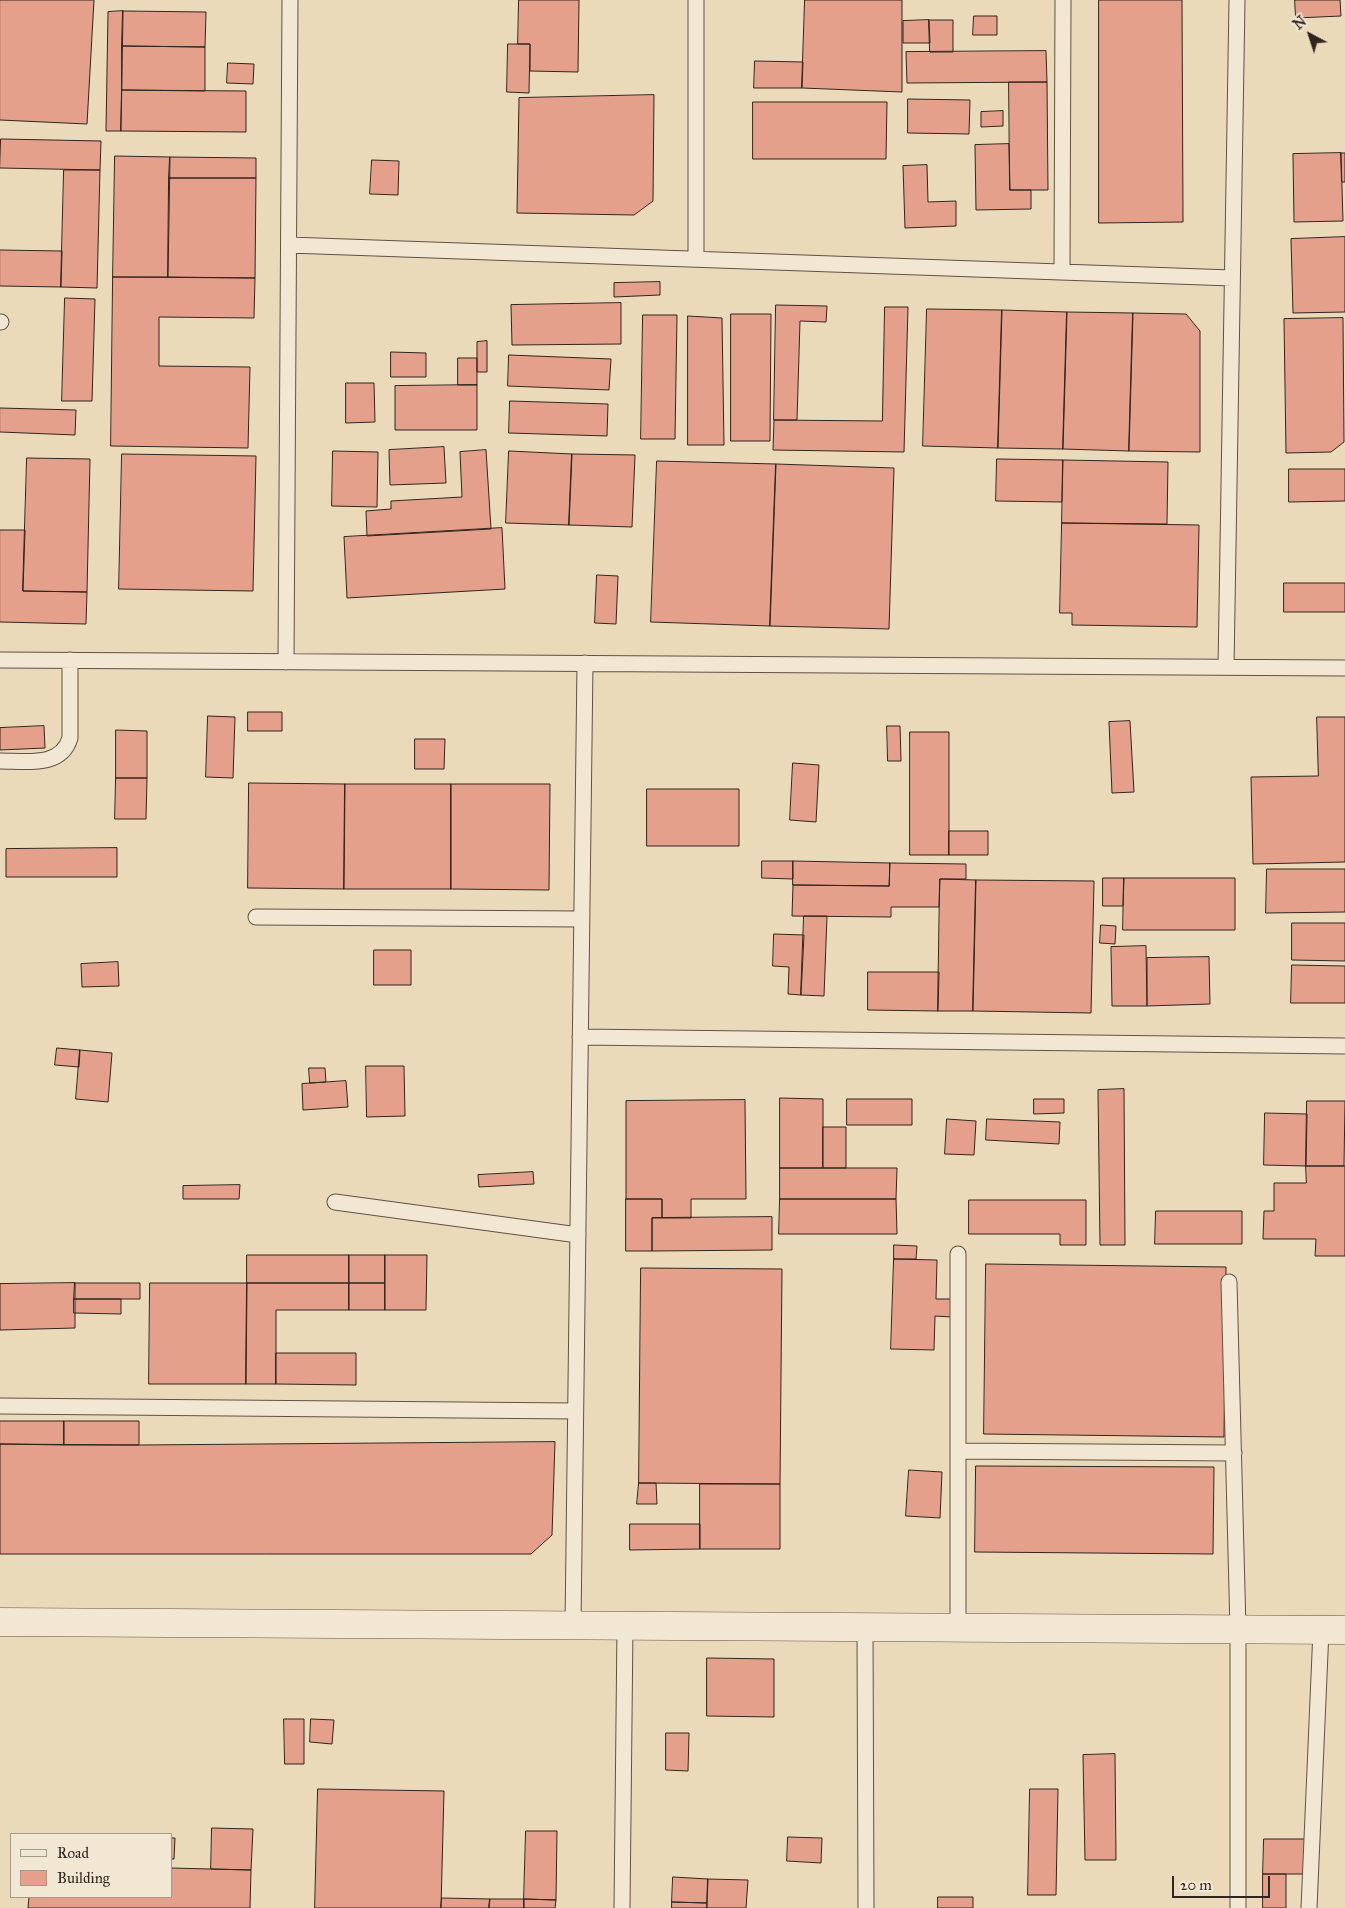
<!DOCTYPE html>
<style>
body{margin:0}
#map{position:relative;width:1345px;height:1908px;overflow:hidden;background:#ebdaba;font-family:"IM FELL Great Primer",serif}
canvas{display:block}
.legend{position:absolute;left:10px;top:1833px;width:162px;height:65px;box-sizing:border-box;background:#f2e7d2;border:1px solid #a4998a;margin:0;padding:6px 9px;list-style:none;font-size:15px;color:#30251f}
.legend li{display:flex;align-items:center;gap:10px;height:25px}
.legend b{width:25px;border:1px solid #a4998a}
.north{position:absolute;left:1285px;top:10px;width:50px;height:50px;-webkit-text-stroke:4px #f2e7d2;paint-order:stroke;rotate:320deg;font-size:14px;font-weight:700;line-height:20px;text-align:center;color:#30251f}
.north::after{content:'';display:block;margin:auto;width:18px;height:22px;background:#30251f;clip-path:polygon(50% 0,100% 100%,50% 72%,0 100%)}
.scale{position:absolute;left:1172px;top:1876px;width:98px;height:22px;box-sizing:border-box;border:2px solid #30251f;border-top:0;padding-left:6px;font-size:15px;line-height:18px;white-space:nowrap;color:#30251f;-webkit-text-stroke:4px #f2e7d2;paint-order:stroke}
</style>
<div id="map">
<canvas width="1345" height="1908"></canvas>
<ul class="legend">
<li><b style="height:6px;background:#f2e7d2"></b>Road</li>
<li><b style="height:14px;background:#e4a08b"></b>Building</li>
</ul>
<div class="north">N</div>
<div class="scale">20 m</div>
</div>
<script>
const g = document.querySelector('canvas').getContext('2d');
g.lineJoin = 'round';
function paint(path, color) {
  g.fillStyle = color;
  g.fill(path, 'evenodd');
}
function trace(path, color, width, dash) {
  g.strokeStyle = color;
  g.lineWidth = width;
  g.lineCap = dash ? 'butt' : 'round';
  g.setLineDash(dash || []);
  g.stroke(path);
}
const building = new Path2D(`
 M0,0H94L87,124L0,120Z
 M519,0H579L578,72L530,71V44H518Z
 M805,0H902V92L802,88Z
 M1099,0H1182L1183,222L1099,223Z
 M1295,0H1340L1341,16L1296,18Z
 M123,11L121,131H106L108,12Z
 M123,11L206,12L205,47L122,46Z
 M974,16H997V35H973Z
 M929,20L930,43H903V21Z
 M929,20H953V52H930Z
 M508,44H530L529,93L507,92Z
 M122,46L205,47V91L122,90Z
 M1046,51L1047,82L907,83L906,52Z
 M755,61L803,62L802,88H754Z
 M228,63L254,64L253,84L227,83Z
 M1009,82H1047L1048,190H1010Z
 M122,90L246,91V132L121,131Z
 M654,95L653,201L634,215L517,213L519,98Z
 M908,99L970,100L969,134L908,133Z
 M753,102H887L886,159H753Z
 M1003,111V126L981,127V112Z
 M1,139L101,141L100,170L0,168Z
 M1009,144L1010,190H1031V209L976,210L975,145Z
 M1341,153L1343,221L1294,222L1293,154Z
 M1341,153H1345V182H1342Z
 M115,156L170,157L168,277H113Z
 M170,157L256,158V178H169Z
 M372,160L399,161L398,195L370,194Z
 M927,165L928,202L956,201V226L905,228L903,166Z
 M64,170H100L97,288L61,287Z
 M169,178H256L255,278L168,277Z
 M1345,237V312L1293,313L1291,239Z
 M0,250L62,251L61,287L0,286Z
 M113,277L255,278L254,318L159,317V366L250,367L248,448L111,446Z
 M660,282V295L614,297V283Z
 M65,298L95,299L92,401H62Z
 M621,303V344L512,345L511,305Z
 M776,305L827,306L826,322L800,321L797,420H774Z
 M885,307H908L904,452L773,450L774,420L882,421Z
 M927,309L1002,310L998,448L923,446Z
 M1002,310L1067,312L1063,449L998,448Z
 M1067,312L1133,313L1129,451L1063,449Z
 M1133,313L1186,314L1200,331V452L1129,451Z
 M731,314H771L770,441H731Z
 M643,315H677L675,439H641Z
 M688,316L722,318L724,445H688Z
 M1343,318L1344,442L1331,452L1286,453L1284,319Z
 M487,341V372H477V342Z
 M391,352L426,353V377H391Z
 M509,355L611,359L609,390L508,386Z
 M458,358H477V385H458Z
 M346,383H374L375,422L346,423Z
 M477,385V430H395V386Z
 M510,401L608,404L607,436L509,433Z
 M0,408L76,410L75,435L0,432Z
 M444,447L446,483L390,485L389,450Z
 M486,450L491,529L367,536L366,511L391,509V501L462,497L460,452Z
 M333,451L378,452L377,507L332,506Z
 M509,451L572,454L569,525L506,523Z
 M122,454L256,456L253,591L119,589Z
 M572,454L635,455L632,527L569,525Z
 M27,458L90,459L87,592L23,591Z
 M997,459L1063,460L1062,502L996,501Z
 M1063,460L1168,462L1167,524L1062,523Z
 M657,461L776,464L770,626L651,622Z
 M776,464L894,468L889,629L770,626Z
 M1289,469H1345V501L1289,502Z
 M1062,523L1199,525L1197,627L1072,625V613H1060Z
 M502,528L505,589L347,598L344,537Z
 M0,530H25L23,591L87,592L86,624L0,622Z
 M597,575L618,576L616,624L595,623Z
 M1284,583H1345V612H1284Z
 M248,712H282V731H248Z
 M208,716L235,717L233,778L206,777Z
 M1317,717H1345V862L1253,864L1251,777L1318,776Z
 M1130,721L1134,792L1112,793L1109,722Z
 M44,726L45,748L0,750V728Z
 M887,726H900L901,761H888Z
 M116,730L147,731V778H116Z
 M910,732H949V855H910Z
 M415,739H445L444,769H415Z
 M793,763L819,765L816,822L790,820Z
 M116,778H147L146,819H115Z
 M249,783L345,784L344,889L248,888Z
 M345,784H451V889H344Z
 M451,784H550L549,890L451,889Z
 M647,789H739V846H647Z
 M949,831H988V855H949Z
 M117,848V877H6V849Z
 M762,861H793V879L762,878Z
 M793,861L890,863L889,886L793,885Z
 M890,863L966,864V879H940L939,907H891V917L792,916L793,885L889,886Z
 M1267,869H1345V912L1266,913Z
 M1103,878H1124L1123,906H1103Z
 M1124,878H1235V930H1123Z
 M940,879L976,880L973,1011H938Z
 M976,880L1094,881L1091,1013L973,1011Z
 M804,916H827L824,996L801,995Z
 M1292,923H1345V961L1292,960Z
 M1101,925L1116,926L1115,944L1100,943Z
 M774,934L804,935L801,995L788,994L789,967L773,966Z
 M1146,946L1147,1006H1112L1111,947Z
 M374,950H411V985H374Z
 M1209,957L1210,1004L1147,1006V958Z
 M118,962L119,986L82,987L81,964Z
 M1292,965L1345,966V1003H1291Z
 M868,972H939L938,1011L868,1010Z
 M57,1048L80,1050L79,1067L55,1065Z
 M80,1050L112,1053L108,1102L76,1099Z
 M366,1066H404L405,1116L367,1117Z
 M309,1068H325L326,1082L310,1083Z
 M346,1081L348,1107L303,1110L302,1084Z
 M1124,1089L1125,1245H1100L1098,1090Z
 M780,1098L823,1099V1168H780Z
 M847,1099H912V1125H847Z
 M1034,1099H1064V1113L1034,1114Z
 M745,1100L746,1199H691V1218H662V1199H626V1101Z
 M1307,1101H1345L1344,1166H1306Z
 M1265,1113L1307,1114L1306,1166L1264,1165Z
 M947,1119L976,1121L974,1155L945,1154Z
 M987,1119L1060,1122L1059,1144L986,1140Z
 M823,1127H846V1168H823Z
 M1306,1166H1345V1256H1315L1316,1239H1263L1264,1211H1274V1183H1306Z
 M780,1168H897L896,1199H780Z
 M533,1172L534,1184L479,1187L478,1175Z
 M240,1185L239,1199H183V1186Z
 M626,1199H662V1218H652V1251H626Z
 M780,1199H896L897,1234H779Z
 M969,1200H1086V1245H1060V1234H969Z
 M1156,1211H1242V1244H1155Z
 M772,1217V1250L652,1251V1218Z
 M894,1245L917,1246L916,1259H894Z
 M247,1255H349V1283H247Z
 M349,1255H385V1283H349Z
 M385,1255H427L426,1310H385Z
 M894,1259L937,1260L936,1299H952V1317L935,1316L934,1350L891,1349Z
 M986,1264L1226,1267L1224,1437L984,1434Z
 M641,1268L782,1269L780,1484L639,1483Z
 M75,1283V1328L0,1330V1284Z
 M75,1283H140V1299H74Z
 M150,1283H247L246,1384H149Z
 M247,1283H349V1310H276V1384H246Z
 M349,1283H385V1310H349Z
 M74,1299H121V1314L74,1313Z
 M276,1353H356V1385L276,1384Z
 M0,1421H64V1445L0,1444Z
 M64,1421H139V1445H64Z
 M555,1442L552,1535L531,1554H0V1444L139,1445Z
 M976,1466L1214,1467L1213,1554L975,1552Z
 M909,1470L942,1472L940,1518L906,1516Z
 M639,1483H656L657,1504H637Z
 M700,1484H780V1549H700Z
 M630,1524H700V1549L630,1550Z
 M707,1658L774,1659V1717L707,1716Z
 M284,1719H304V1764H285Z
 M311,1719L334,1720L332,1744L310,1742Z
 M666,1733H689L688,1771L666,1770Z
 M1115,1754L1116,1860H1085L1083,1755Z
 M318,1789L444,1791L441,1908H315Z
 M1030,1789H1058L1056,1895H1028Z
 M212,1828L253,1829L251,1870L211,1869Z
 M526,1831H557L556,1900L524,1899Z
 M788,1837L822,1838L821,1863L787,1861Z
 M171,1838H175L174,1859H171Z
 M1264,1839H1309V1874H1263Z
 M171,1868L251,1870L250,1908H28L29,1897H171Z
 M1263,1874H1286V1908H1263Z
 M673,1877L708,1879L707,1903L672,1902Z
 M708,1879L748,1880L746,1908H707Z
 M938,1897H973V1908H938Z
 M442,1898L490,1899L489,1908H441Z
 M490,1899H524V1908H489Z
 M524,1899L556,1900L555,1908H524Z
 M672,1902L707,1903V1908H672Z`);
const lane = new Path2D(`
 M696,0V259
 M289,245L1232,278
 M1062,272L1063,0
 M0,322H1
 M0,660L1345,668
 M286,662L290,0
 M1226,667L1237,0
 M0,761C26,761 61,768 70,738V660
 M256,917L581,919
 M580,1037L1345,1046
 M335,1202L578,1235
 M958,1254V1628
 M1229,1282L1238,1629V1908
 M0,1406L575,1411
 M958,1451L1234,1453
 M573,1625L585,663
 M865,1627L866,1908
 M622,1908L625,1626
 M1309,1908L1321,1630`);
const street = new Path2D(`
 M0,1622L1345,1630`);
paint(building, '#e4a08b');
trace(building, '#30251f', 1);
trace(lane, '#5f5246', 17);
trace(street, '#5f5246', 29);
trace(lane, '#f2e7d2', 15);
trace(street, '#f2e7d2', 28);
</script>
